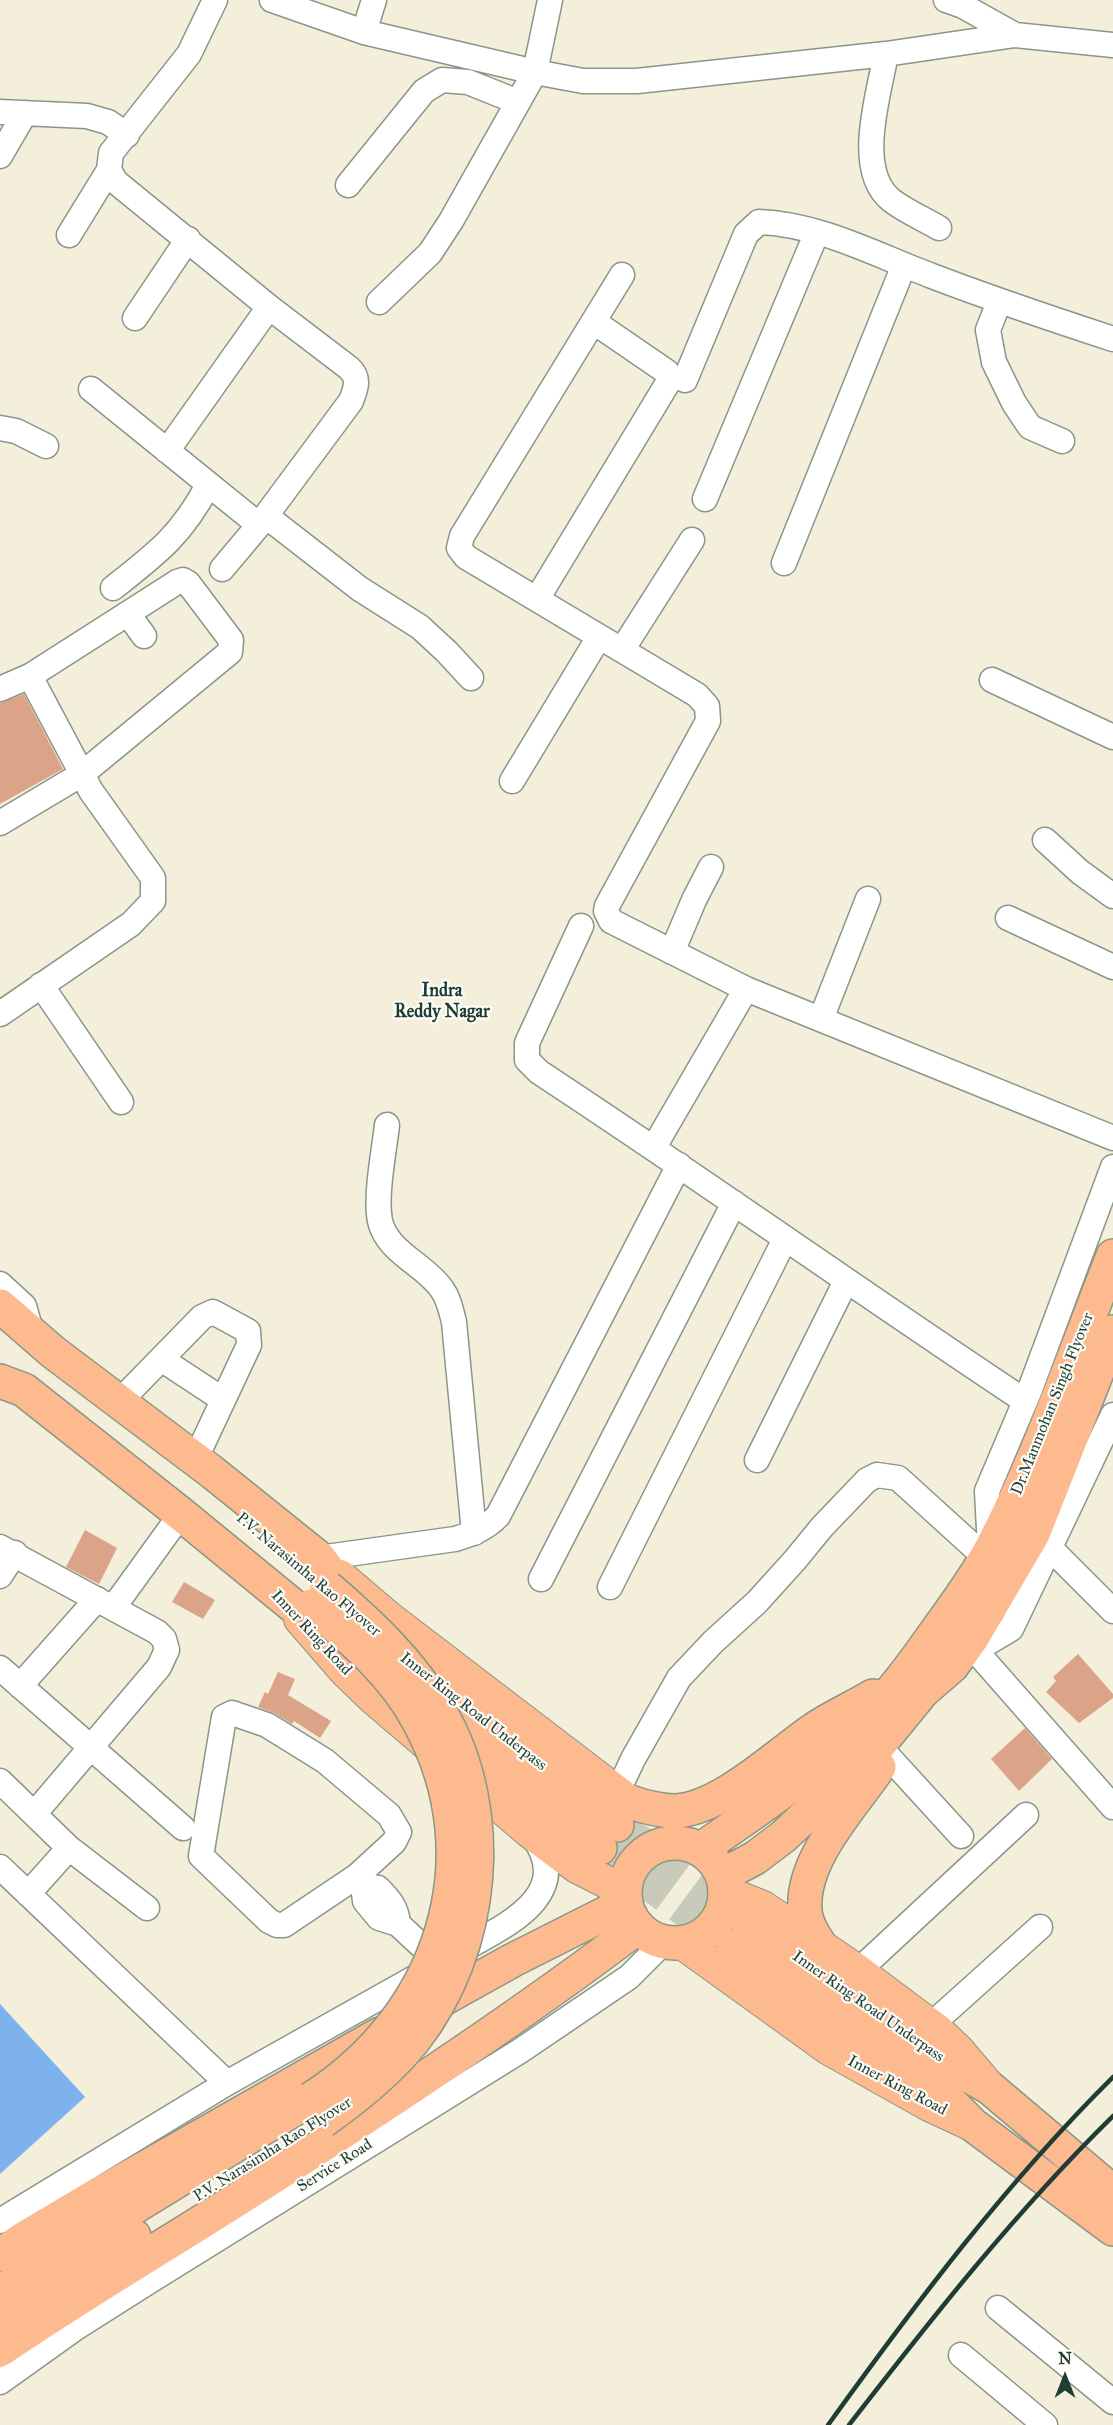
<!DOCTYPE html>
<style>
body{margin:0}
#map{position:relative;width:1113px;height:2425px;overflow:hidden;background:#f3efdb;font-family:"IM FELL Great Primer",serif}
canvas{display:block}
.north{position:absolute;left:1035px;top:2347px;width:60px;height:60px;-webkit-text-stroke:4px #fdfcf7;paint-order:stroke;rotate:0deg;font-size:16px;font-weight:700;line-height:24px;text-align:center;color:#1f3d34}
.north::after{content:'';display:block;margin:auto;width:21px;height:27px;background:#1f3d34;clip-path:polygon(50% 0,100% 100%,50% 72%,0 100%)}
</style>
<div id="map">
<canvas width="1113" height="2425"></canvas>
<div class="north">N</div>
</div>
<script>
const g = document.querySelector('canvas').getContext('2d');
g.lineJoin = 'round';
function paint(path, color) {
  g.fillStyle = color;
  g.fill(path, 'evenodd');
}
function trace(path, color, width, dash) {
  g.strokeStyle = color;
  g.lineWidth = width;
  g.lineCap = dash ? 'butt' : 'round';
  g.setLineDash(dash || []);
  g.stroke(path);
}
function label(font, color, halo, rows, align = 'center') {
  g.font = font + ' "IM FELL Great Primer",serif';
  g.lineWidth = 4.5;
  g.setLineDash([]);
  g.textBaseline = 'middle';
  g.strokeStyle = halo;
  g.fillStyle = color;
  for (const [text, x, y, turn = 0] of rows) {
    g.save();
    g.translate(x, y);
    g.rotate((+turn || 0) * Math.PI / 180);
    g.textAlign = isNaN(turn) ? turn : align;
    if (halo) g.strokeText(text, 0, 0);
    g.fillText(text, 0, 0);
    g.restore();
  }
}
const water = new Path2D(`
 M0,2004L85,2097L0,2174Z`);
const building = new Path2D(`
 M24,694L63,769L0,804V703Z
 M85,1530L117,1548L99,1584L66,1567Z
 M184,1582L215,1600L203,1619L172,1602Z
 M1078,1654L1113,1694V1698L1079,1723L1046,1692L1056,1681L1053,1677Z
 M278,1672L295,1679L288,1695L331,1721L320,1738L294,1721L292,1724L274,1713L258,1707L265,1692L268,1694Z
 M1025,1728L1052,1759L1019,1791L991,1759Z`);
const highwayTunnel = new Path2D(`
 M617,1825L746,1920
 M600,1848L732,1945`);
const minor = new Path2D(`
 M215,0L189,54L111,153L109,170L116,182L269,307L349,368C360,378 356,388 351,401L259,525L222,569
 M272,0L364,32L535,72L583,81H637L886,54L1015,35L1113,45
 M946,0L963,6L1015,35
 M364,32L374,0
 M886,54C879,94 854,170 891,200C905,211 924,219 939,228
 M0,112L87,116L108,122L127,135
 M0,156L25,113
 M348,185L424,91L442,80L468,82L518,102
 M69,235L109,170
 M622,275L462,536L459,548L466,557L697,695L707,706L708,721L607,906L606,911L611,921L746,989L1113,1138
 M379,302L430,253L451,221L535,72L550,0
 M999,302L988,330L994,362L1014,403L1030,427L1062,441
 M135,318L188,239
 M685,380L746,234L759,222C819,224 876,255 932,276C992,299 1052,319 1113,339
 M91,389L259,525
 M0,428L16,431L46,446
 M167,451L269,307
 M705,499L817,232
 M266,516L360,589L420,627L447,652L471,678
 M784,563L904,265
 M113,588C156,554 182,535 208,485
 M537,599L669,381L667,372L594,322
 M128,614L144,636
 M622,650L692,540
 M992,680L1113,737
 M0,689L30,676
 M512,781L599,637
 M0,823L82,774L30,676L177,582L183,580L188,583L231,640L230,652L82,774L91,791L153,878V901L131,924L0,1014
 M1045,840L1080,872L1113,896
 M1008,918L1113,967
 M581,926L527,1043V1060L539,1072C702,1179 862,1293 1025,1401
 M672,952L694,900L711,867
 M41,985L121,1102
 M821,1019L868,899
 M387,1125C384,1152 375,1196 380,1221C387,1252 424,1264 441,1288C449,1298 451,1311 454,1322L474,1533
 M654,1147L746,989
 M0,1284L24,1306L31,1331
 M161,1359L222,1399
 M119,1402L202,1317L213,1312L248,1331L249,1345L195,1460
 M757,1460L846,1281
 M0,1547L157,1632L164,1639L167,1650L159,1667L35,1813
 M1050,1548L1113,1611
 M990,1549L987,1491L1029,1392L1113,1167
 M319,1558L455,1539C472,1534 485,1529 498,1516L679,1165
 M0,1576L15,1553
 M541,1579L734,1203
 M610,1587L785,1239
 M113,1608L181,1514
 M974,1649L1113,1807
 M964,1657L1011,1629L1113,1415
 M0,1668L183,1828
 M20,1686L97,1599
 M887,1755L961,1836
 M0,1781L69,1848L147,1908
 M617,1793L633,1759L679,1678L713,1642L757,1602L795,1560L822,1527L867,1480L877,1475L898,1478L986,1558
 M0,1867L227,2083
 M357,1876L394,1842L399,1832L389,1815L325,1761L267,1725L232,1713L224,1717L201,1856L269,1921L277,1925H284L357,1876L363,1886L365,1901L379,1918L398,1924L440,1963
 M363,1886L378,1888C389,1899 397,1908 398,1924
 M28,1894L69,1848
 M455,1954C499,1928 578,1898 532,1835
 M858,1971L1026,1815
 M931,2025L1040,1927
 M0,2221L227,2083L425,1972
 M998,2308L1113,2402
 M961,2355L1045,2425
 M0,2382L77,2327L148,2282L520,2051L629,1977L664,1942`);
const major = new Path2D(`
 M340,1576L388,1617L630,1802
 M300,1619L346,1672L373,1698L530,1832L577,1867L624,1891
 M726,1892L763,1907L858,1971L937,2030L958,2050L986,2083
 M682,1943L829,2049L929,2105L970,2124`);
const highway = new Path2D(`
 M0,1306L53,1352L212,1472L319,1558L356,1607
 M0,1381L24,1390L181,1514L330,1636
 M411,1663L617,1825
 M441,1723L600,1848
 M630,1802C645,1807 659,1811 675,1811C719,1810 777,1755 813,1730C832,1717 853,1708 873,1696
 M625 1893a50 50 0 1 1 100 0a50 50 0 1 1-100 0Z
 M701,1849C752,1814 804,1779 849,1737C881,1707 908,1672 933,1636C953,1608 975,1579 991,1549C1040,1455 1074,1354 1113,1256
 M723,1875L755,1858L784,1836L873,1752L922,1692L952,1666L972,1638L1033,1534L1113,1332
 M748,1922L949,2064L990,2088L1113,2192
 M732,1945L941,2093L973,2125L1113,2229
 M822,1948C814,1936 806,1924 805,1910C801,1859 852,1807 879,1767
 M425,2009L513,1960L626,1903
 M0,2255L23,2239L94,2197L380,2034
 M0,2293L40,2265L311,2099
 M0,2321L51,2286L134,2236
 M0,2350C79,2296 161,2248 241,2197C376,2112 511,2023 638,1927`);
const rail = new Path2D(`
 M828,2425C916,2303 1006,2183 1113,2077
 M849,2425C932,2318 1016,2211 1113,2116`);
const highwayBridge = new Path2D(`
 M311,1606C352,1639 394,1674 419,1722C494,1860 440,2017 311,2099
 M323,2121C357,2097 388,2072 414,2040C485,1949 499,1811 439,1710C410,1661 370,1624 327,1587`);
const streetNames = [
 ["Dr.Manmohan Singh Flyover",1053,1404,-68],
 ["P.V. Narasimha Rao Flyover",308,1575,40],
 ["Inner Ring Road",311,1633,47],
 ["Inner Ring Road Underpass",473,1712,38],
 ["Inner Ring Road Underpass",868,2007,35],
 ["Inner Ring Road",897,2086,28],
 ["P.V. Narasimha Rao Flyover",273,2150,-32],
 ["Service Road",335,2166,-32]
];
const neighbourhoodNames = [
 ["Indra",442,992],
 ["Reddy Nagar",442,1013]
];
paint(water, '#7eb2ec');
paint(building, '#dba388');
trace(highwayTunnel, '#c9cbba', 33, [33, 16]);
trace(minor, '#899688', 27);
trace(major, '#899688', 34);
trace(highway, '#899688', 36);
trace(minor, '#fff', 24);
trace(major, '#fcba8e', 32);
trace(highway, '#fcba8e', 33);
trace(rail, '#1f3d34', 4.5);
trace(highwayBridge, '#899688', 36, []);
trace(highwayBridge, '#fcba8e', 33);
label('16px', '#1f3d34', '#fdfcf7', streetNames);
label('bold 18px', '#1f3d34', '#fdfcf7', neighbourhoodNames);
</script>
